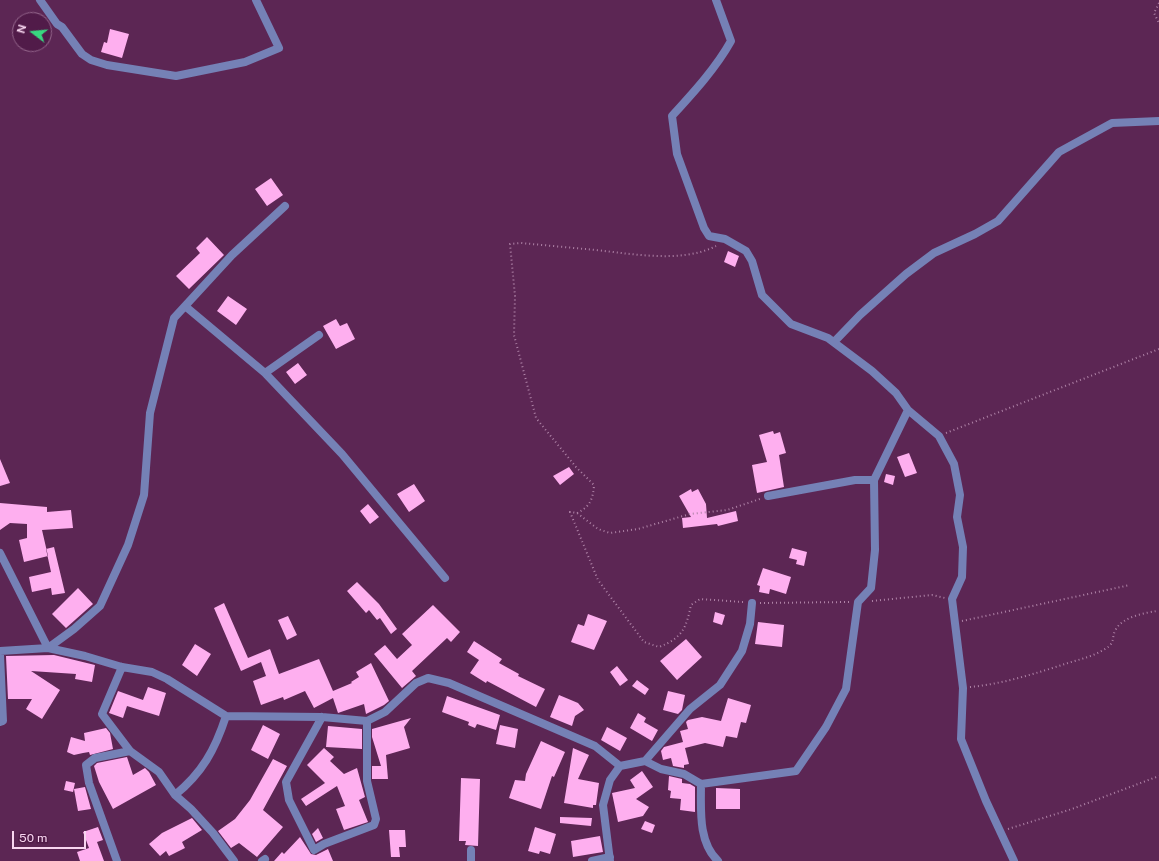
<!DOCTYPE html>
<style>
body{margin:0}
#map{position:relative;width:1159px;height:861px;overflow:hidden;background:#5c2654;font-family:"Public Sans",sans-serif}
canvas{display:block}
.north{position:absolute;left:12px;top:12px;width:40px;height:40px;box-sizing:border-box;background:#511b49;border:1px solid #94668c;border-radius:50%;rotate:286deg;font-size:11px;font-weight:700;line-height:16px;text-align:center;color:#f8d6f0}
.north::after{content:'';display:block;margin:auto;width:14px;height:18px;background:#38d880;clip-path:polygon(50% 0,100% 100%,50% 72%,0 100%)}
.scale{position:absolute;left:12px;top:831px;width:74px;height:18px;box-sizing:border-box;border:2px solid #f8d6f0;border-top:0;padding-left:5px;font-size:12px;line-height:14px;white-space:nowrap;color:#f8d6f0;-webkit-text-stroke:3px #511b49;paint-order:stroke}
</style>
<div id="map">
<canvas width="1159" height="861"></canvas>
<div class="north">N</div>
<div class="scale">50 m</div>
</div>
<script>
const g = document.querySelector('canvas').getContext('2d');
g.lineJoin = 'round';
function paint(path, color) {
  g.fillStyle = color;
  g.fill(path, 'evenodd');
}
function trace(path, color, width, dash) {
  g.strokeStyle = color;
  g.lineWidth = width;
  g.lineCap = dash ? 'butt' : 'round';
  g.setLineDash(dash || []);
  g.stroke(path);
}
const building = new Path2D(`
 M110,29L129,34L122,58L101,52L104,42L107,43Z
 M271,178L283,195L267,206L255,189Z
 M207,237L224,255L189,289L176,276L200,253L196,248Z
 M728,251L739,256L735,267L724,262Z
 M228,296L247,309L236,325L217,311Z
 M336,319L340,326L347,323L355,339L336,349L323,326Z
 M298,363L307,375L295,384L286,372Z
 M773,431L774,434L780,432L786,453L779,455L784,487L757,493L752,465L767,462L759,435Z
 M909,453L917,473L905,477L897,457Z
 M0,459L10,483L0,486Z
 M569,467L574,474L560,485L553,476Z
 M886,474L895,476L893,485L884,482Z
 M414,484L425,501L409,512L397,494Z
 M691,489L692,492L698,489L706,504L707,518L736,511L738,521L718,526L717,524L683,528L682,518L691,517L679,496Z
 M0,503L47,507V512L71,510L73,528L42,530L48,556L24,562L19,540L27,538V524L10,523L0,530Z
 M368,504L379,517L370,524L360,511Z
 M54,547L65,593L52,595L51,588L32,592L29,577L51,572L46,549Z
 M792,548L807,552L804,566L796,564L797,560L789,558Z
 M763,568L791,577L786,594L770,589L769,594L759,592L760,586L757,585Z
 M357,582L379,604L397,629L391,634L380,618L377,620L369,610L366,613L347,591Z
 M78,588L93,604L66,628L52,614Z
 M224,603L248,658L270,649L279,674L319,659L333,691L352,683L351,682L359,677L356,672L371,663L389,701L384,705L366,714L364,704L338,713L333,698L314,708L305,691L284,700L283,697L261,705L253,681L266,676L261,662L241,671L214,608Z
 M433,605L460,632L451,642L447,638L412,671L416,676L402,688L374,654L385,645L397,659L412,645L402,634Z
 M715,612L725,615L722,625L713,622Z
 M588,614L607,621L594,650L571,642L578,624L584,626Z
 M288,616L297,635L287,640L278,620Z
 M758,622L784,625L782,647L755,644Z
 M686,639L702,657L677,680L660,661Z
 M474,641L502,659L499,663L519,674L518,676L545,689L536,707L487,681L486,683L470,673L479,660L467,652Z
 M195,644L211,654L197,676L182,665Z
 M54,655L95,665L92,682L75,679L76,674L31,671L60,690L42,719L26,709L32,699H8L6,656Z
 M617,666L628,680L620,686L610,672Z
 M637,680L649,689L645,695L632,686Z
 M148,687L166,693L159,716L127,706L123,718L109,713L118,691L143,700Z
 M668,691L685,695L682,710L678,714L663,710Z
 M559,695L578,703L584,710L575,716L572,726L550,717Z
 M447,696L500,715L496,730L477,724L475,728L468,725L469,722L442,712Z
 M728,698L751,705L746,723L741,722L737,738L726,736L723,747L705,743L685,748L689,764L684,765V768L673,766L671,758L663,760L661,751L664,747L683,742L680,731L688,729L686,722L688,720L702,717L721,721Z
 M638,713L646,718L644,722L658,730L652,741L630,728Z
 M411,718L404,727L410,748L386,755L388,779H372V766H381L372,737V729Z
 M263,725L280,734L268,759L251,750Z
 M500,725L518,729L515,748L496,744Z
 M328,726L362,729V749L326,747Z
 M607,727L627,738L620,751L601,740Z
 M106,728L110,733L113,749L90,755L89,752L83,753L82,751L83,753L74,755L67,752L71,737L85,741L84,733Z
 M541,741L565,752L554,777L552,776L541,809L509,798L515,780L525,781L526,774Z
 M324,748L334,757L330,761L344,774L357,768L365,797L359,800L368,822L344,830L336,809L345,806L337,786L306,806L301,799L325,783L307,765Z
 M573,748L589,755L578,779L599,783L596,805H593V808L564,803Z
 M127,757L133,775L145,768L149,772L156,785L113,809L99,782L94,766L97,763Z
 M273,759L287,766L263,810L283,827L257,857L239,843L231,848L218,831L235,819L250,800Z
 M642,771L653,787L636,799L649,807L643,816L618,822L612,793L635,788L630,780Z
 M669,776L682,779V783L690,784L695,787V812L680,810L681,799L670,798L671,791L668,790Z
 M461,778L480,779L478,846L465,845L466,841H459Z
 M66,781L75,783L73,792L64,790Z
 M85,787L91,809L78,811L74,789Z
 M716,788L740,789V809H716Z
 M560,817L592,818L591,826L560,823Z
 M192,818L202,830L182,842L185,848L169,856L166,851L160,856L149,844L162,833Z
 M645,821L655,825L652,833L641,829Z
 M98,827L103,840L97,842L104,861H80L77,852L89,848L83,832Z
 M535,827L556,834L550,854L540,851L539,854L528,851Z
 M318,828L323,838L316,842L312,834Z
 M389,830H405L406,847H399L400,857H391Z
 M600,836L603,852L573,857L571,841Z
 M300,837L311,854L316,855L328,849L333,861H274L282,852L284,854Z`);
const path = new Path2D(`
 M1159,3L1154,13L1159,23
 M946,433L1159,349
 M577,513C590,507 593,499 594,485L576,467L536,418L514,335L515,296L510,244L521,243C542,245 564,247 585,249C624,252 679,265 716,246
 M872,601L932,595L945,598
 M743,602L700,599L691,605C686,629 682,638 659,647L644,642L598,580L570,512L577,513L598,529L610,533L638,529L690,514L727,510L760,499
 M760,603L849,602
 M962,621L1130,585
 M970,687C1003,684 1037,673 1068,663C1081,659 1094,656 1105,649C1116,643 1111,637 1116,629C1123,617 1144,613 1157,611
 M1008,829L1072,809L1159,776`);
const minor = new Path2D(`
 M40,0L57,24L62,27L82,54L91,60L107,65L176,76L245,62L279,48L256,0
 M716,0L731,41C716,68 693,93 672,116L677,154L704,228L709,236L725,239L746,251L752,261L762,295L791,324L828,338L872,371L896,393L908,410L939,436L954,464L960,495L957,517L963,547L962,577L952,599L963,688L961,739L986,801L1014,861
 M185,306L265,373L342,454L445,578
 M834,342L860,315L906,274L934,253L975,234L998,221L1059,152L1112,123L1159,121
 M265,373L319,335
 M768,496L855,480H874
 M0,553L48,648L74,629L100,606L128,545L144,495L150,413L174,318L232,255L285,206
 M0,651L48,648L85,656L122,667L152,672L167,679L226,716L322,717L367,721L385,712L416,683L428,678L449,683L595,746L620,766
 M0,655L3,721L0,722
 M122,667L102,714L130,751L159,772L175,795L191,809L213,833L234,861
 M322,717L286,782L289,800L314,850L324,844L374,825L376,819L367,781V721
 M645,761L661,769L684,774L701,784C701,810 698,842 718,861
 M701,784L796,771L826,727L846,689L858,602L871,588L875,550L874,480L908,410
 M175,795C202,773 215,750 226,716
 M471,850V861
 M117,861L89,783L86,765L95,758L130,751
 M262,861L265,859
 M592,861L610,857
 M610,861L603,805L610,780L620,766L645,761L690,709L720,685L742,651L750,624L752,603`);
paint(building, '#feafef');
trace(path, '#af83a7', 2, [1, 3]);
trace(minor, '#7581b6', 8);
</script>
